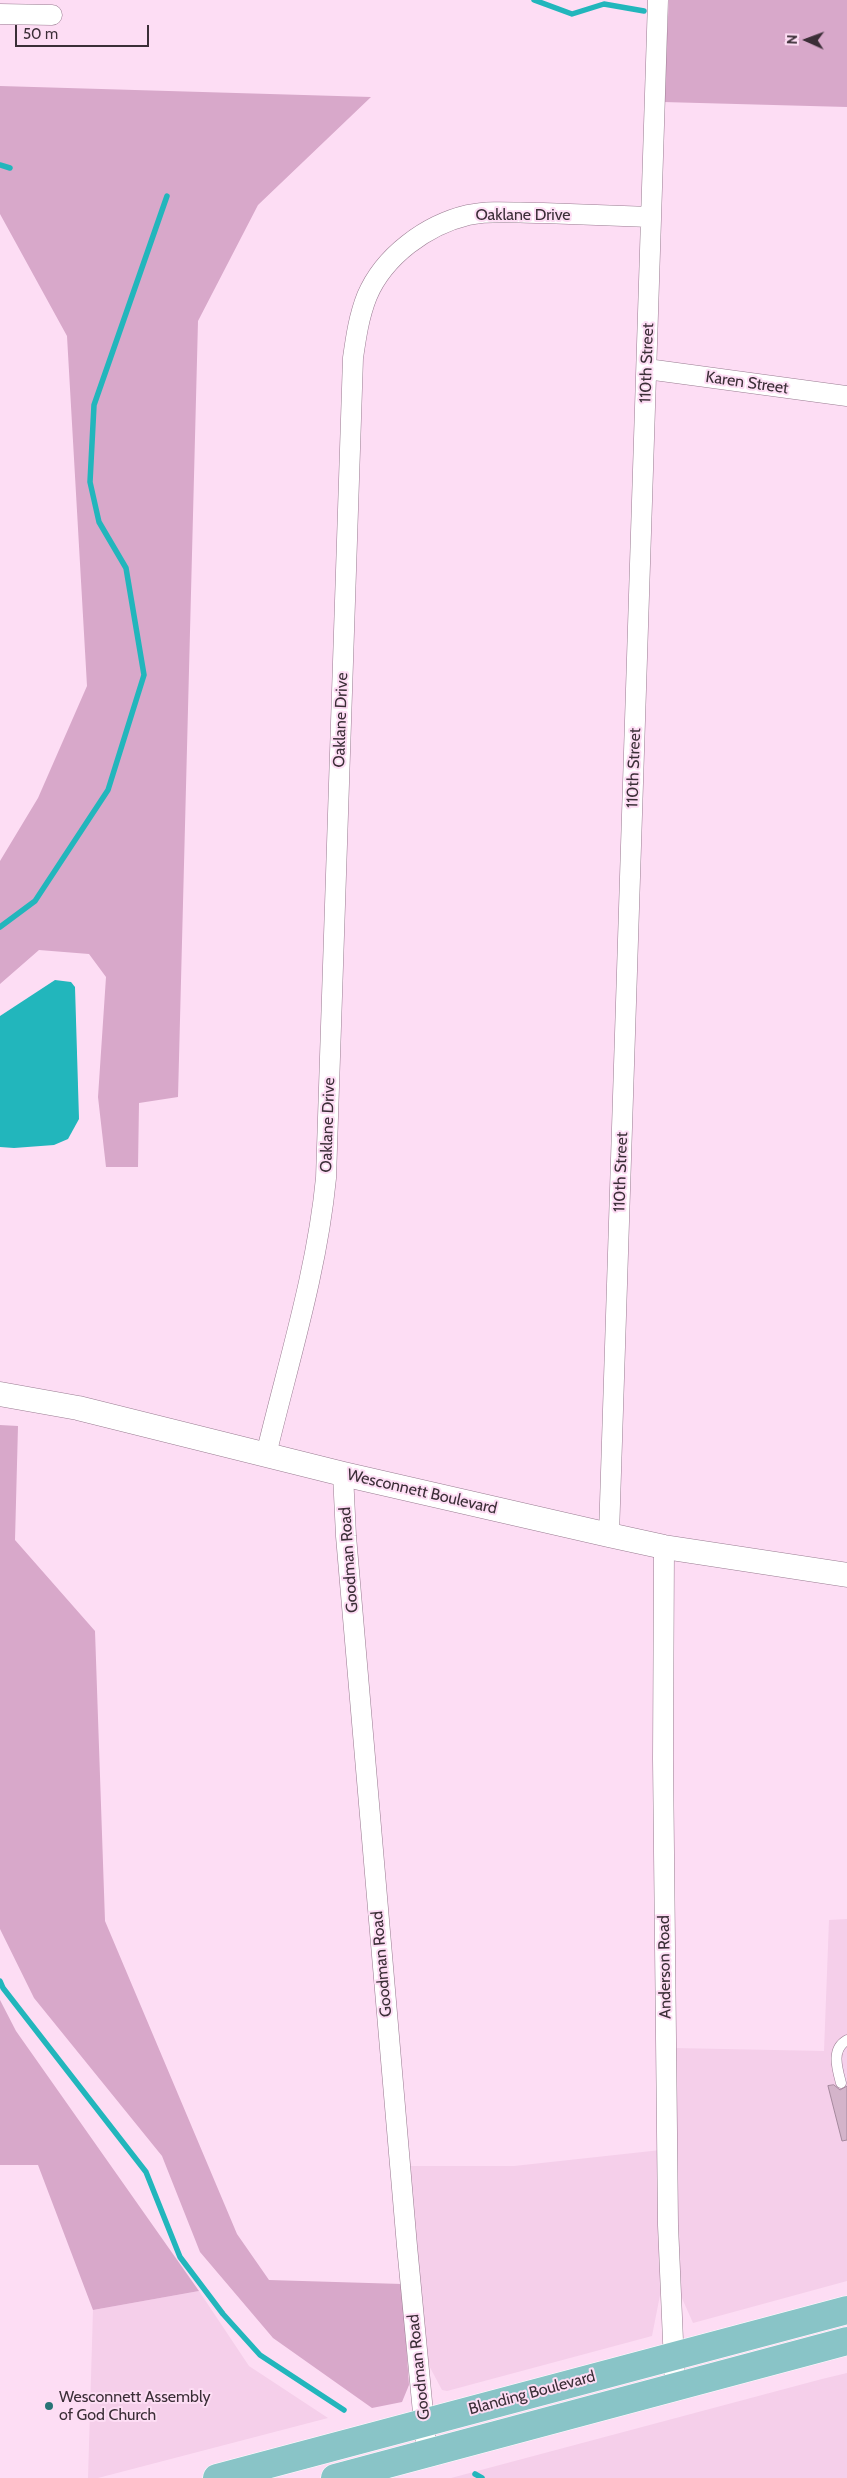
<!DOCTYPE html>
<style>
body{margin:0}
#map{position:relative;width:847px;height:2478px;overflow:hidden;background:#fdddf4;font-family:Cabin,sans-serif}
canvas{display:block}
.north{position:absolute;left:782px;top:15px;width:50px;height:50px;-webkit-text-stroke:4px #fdddf4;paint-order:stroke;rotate:272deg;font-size:14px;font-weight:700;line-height:20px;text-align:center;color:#3b2e37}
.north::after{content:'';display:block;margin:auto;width:18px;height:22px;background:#3b2e37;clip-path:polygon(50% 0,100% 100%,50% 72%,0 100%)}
.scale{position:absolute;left:15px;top:25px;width:134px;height:22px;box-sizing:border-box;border:2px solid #3b2e37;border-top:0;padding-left:6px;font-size:15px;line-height:18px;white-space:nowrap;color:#3b2e37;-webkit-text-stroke:4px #fdddf4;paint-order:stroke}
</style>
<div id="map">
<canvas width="847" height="2478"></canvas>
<div class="north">N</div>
<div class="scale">50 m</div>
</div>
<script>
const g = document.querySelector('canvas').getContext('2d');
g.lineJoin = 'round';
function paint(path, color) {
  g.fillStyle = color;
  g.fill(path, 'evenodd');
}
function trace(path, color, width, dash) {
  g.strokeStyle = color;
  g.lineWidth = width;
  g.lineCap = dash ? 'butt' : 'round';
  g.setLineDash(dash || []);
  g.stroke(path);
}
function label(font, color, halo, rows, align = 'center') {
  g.font = font + ' Cabin,sans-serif';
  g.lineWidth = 4;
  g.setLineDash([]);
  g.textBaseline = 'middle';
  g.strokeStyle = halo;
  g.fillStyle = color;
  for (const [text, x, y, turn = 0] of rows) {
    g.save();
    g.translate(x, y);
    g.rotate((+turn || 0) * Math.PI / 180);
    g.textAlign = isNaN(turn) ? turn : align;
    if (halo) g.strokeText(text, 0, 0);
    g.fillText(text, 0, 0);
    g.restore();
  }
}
const built = new Path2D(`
 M847,1919V2281L693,2323L677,2287L674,2048L824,2051L829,1920Z
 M661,2150V2290L652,2336L447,2391L442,2390L425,2358L408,2166H514Z
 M199,2291L249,2366L328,2418L98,2478H88L93,2310Z
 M847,2373V2478H451L822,2379Z`);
const green = new Path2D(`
 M669,0H847V107L663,102Z
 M0,86L371,97L258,205L198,321L178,1097L139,1103L138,1167H106L98,1097L106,977L89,954L39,950L0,984V861L38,798L87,686L67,336L0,214Z
 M0,1425L18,1426L15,1540L95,1631L105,1921L237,2234L269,2280L402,2284L409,2385L402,2402L372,2408L273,2338L200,2252L162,2156L34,1998L0,1929Z
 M0,2000L16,2031L199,2291L93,2310L38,2165H0Z`);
const water = new Path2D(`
 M55,980L71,982L75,987L79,1119L68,1139L54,1145L14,1148L0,1147V1016Z`);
const stream = new Path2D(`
 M534,0L572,14L604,4L644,11
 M0,165L10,168
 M0,927L35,901L108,790L144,675L126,568L99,522L90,482L94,405L167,196
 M0,1981L3,1988L146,2172L180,2257L223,2314L260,2355L344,2410
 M475,2474L482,2478`);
const building = new Path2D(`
 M834,2085L840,2090L847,2086V2140L842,2141L828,2086Z`);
const service = new Path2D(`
 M841,2083C837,2068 831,2049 847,2040`);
const minor = new Path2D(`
 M0,14L52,15
 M647,369L847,396
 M266,1455C288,1363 317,1272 326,1178L353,358C356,337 359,316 367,296C384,256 426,225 468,215C491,210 516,213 540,213C577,214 614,216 650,217
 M343,1474L346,1536L407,2246L427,2454
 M609,1535L658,0
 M664,1547L663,1759L668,2225L675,2387`);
const tertiary = new Path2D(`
 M0,1394L78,1408L343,1474L609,1535L664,1547L847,1575`);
const primary = new Path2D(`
 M217,2478L847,2310
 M335,2478L847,2341`);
const markers = [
 [49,2406,5,"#287376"]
];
const streetNames = [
 ["Oaklane Drive",523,215],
 ["110th Street",647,363,-88],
 ["Karen Street",747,383,8],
 ["Oaklane Drive",341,720,-88],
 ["110th Street",634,768,-88],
 ["Oaklane Drive",328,1125,-88],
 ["110th Street",621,1172,-88],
 ["Wesconnett Boulevard",422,1492,13],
 ["Goodman Road",349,1560,-94],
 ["Goodman Road",382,1964,-95],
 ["Anderson Road",665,1967,-91],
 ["Goodman Road",419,2367,-96],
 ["Blanding Boulevard",532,2393,-15]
];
const poiNames = [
 ["Wesconnett Assembly",59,2397],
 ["of God Church",59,2415]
];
paint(built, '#f5cfea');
paint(green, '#d8a8ca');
paint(water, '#22b6bc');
trace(stream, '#22b6bc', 5.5);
paint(building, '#d4b4ca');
trace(building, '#a6899e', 1);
trace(service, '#997c91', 11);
trace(minor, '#997c91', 21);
trace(tertiary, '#997c91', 25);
trace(primary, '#fff', 29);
trace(service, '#fff', 10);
trace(minor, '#fff', 20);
trace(tertiary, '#fff', 24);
trace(primary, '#89c4c7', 28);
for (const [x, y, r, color] of markers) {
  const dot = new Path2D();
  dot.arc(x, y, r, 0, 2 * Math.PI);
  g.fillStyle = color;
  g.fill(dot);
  trace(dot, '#fdddf4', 2);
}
label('16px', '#3b2e37', '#fdddf4', streetNames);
label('16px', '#3b2e37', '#fdddf4', poiNames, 'left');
</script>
